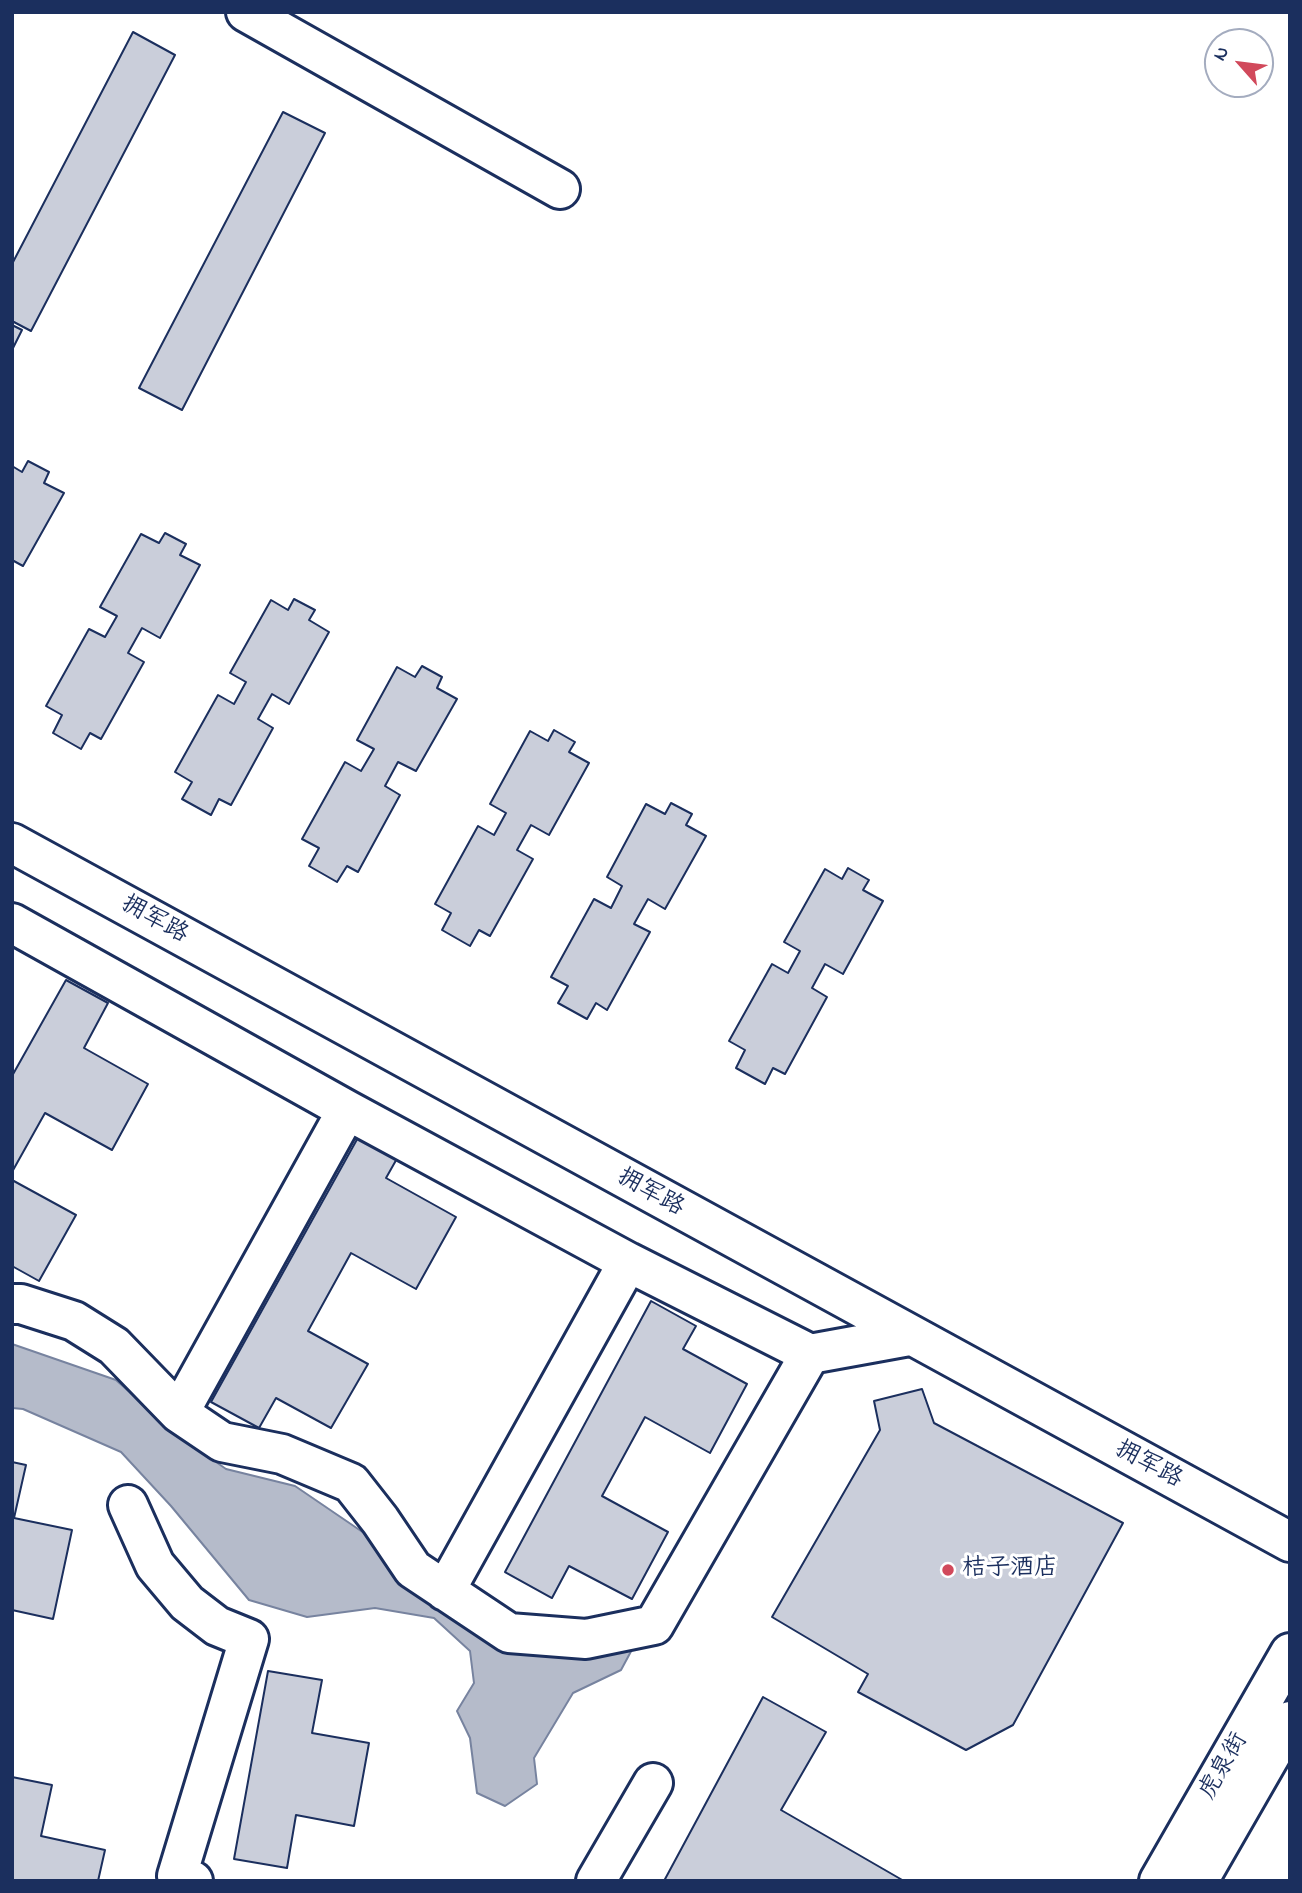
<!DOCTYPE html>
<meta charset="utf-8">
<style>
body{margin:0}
#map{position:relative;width:1302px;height:1893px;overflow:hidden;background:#fff;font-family:"Indie Flower",sans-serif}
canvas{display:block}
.frame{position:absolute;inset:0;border:14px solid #1b2f5e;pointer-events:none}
.north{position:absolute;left:1204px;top:28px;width:70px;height:70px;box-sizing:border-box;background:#fff;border:2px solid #a4acbf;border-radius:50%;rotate:298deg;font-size:19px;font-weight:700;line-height:28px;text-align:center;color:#1b2f5e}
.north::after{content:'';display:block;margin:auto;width:24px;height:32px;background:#d1495b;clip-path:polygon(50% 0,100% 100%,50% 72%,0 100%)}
</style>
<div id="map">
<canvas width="1302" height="1893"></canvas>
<div class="frame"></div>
<div class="north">N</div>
</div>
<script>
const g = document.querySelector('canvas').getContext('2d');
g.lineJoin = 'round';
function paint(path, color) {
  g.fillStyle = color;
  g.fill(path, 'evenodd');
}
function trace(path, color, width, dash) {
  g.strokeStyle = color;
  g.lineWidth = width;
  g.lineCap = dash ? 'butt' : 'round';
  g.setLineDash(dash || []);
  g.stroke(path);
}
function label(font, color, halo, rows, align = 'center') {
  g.font = font + ' "Indie Flower","LXGW WenKai TC",sans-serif';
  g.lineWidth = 6;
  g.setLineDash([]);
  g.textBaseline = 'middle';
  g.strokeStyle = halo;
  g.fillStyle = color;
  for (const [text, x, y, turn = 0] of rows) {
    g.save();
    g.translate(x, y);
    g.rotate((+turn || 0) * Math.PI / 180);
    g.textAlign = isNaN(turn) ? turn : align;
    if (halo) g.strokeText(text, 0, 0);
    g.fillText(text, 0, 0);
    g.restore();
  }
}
const water = new Path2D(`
 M12,1344L116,1380L178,1435L226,1469L295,1486L364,1533L416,1592L635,1644L621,1670L573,1693L534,1758L537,1784L505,1806L477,1793L470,1738L457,1711L474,1683L470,1651L434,1618L375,1608L307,1617L249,1600L171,1506L121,1452L23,1409L12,1408Z`);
const building = new Path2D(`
 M133,32L175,55L31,331L12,321V264Z
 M283,112L325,133L182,410L139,388Z
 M12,325L22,330L12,350Z
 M28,461L49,472L44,483L64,493L23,566L12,560V466L22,472Z
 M165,533L186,544L180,555L200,565L160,638L142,628L128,653L144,662L101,739L90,733L81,749L53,733L62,715L46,706L89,629L105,637L117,616L100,607L141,534L159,543Z
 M294,599L315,610L309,620L329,632L289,704L272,694L258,719L273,728L231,805L219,799L211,815L182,799L192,782L175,772L218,695L234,704L246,682L230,673L271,600L288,610Z
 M422,666L442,677L437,688L457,699L416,771L398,762L385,786L400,795L358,872L347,866L337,882L309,866L319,848L302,839L345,762L361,771L374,749L357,740L397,667L415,677Z
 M554,730L575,742L569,752L589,763L549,835L531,825L517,850L533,859L490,936L479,930L470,946L442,930L451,913L435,904L478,826L494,835L506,813L490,804L530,731L548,741Z
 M671,803L692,814L686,825L706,836L665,909L648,899L634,924L650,932L607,1010L596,1003L587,1019L558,1003L568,986L551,977L594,899L611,908L622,886L607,877L646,804L665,814Z
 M848,868L869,880L863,890L883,901L843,974L825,964L812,988L827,997L785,1074L773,1068L765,1084L736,1068L745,1050L729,1041L772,964L788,973L800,951L784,942L825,869L842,879Z
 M66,980L108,1003L84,1048L148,1084L112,1150L45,1113L12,1172V1076Z
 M360,1134L399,1155L386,1178L456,1217L416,1289L351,1253L308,1331L368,1364L331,1428L276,1398L259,1428L211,1402Z
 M12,1180L76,1215L39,1281L12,1266Z
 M651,1301L696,1326L683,1349L747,1384L710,1453L645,1417L602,1496L668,1532L632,1599L569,1566L552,1598L505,1572Z
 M922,1389L934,1423L1123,1523L1013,1725L966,1750L858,1692L868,1674L772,1617L880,1430L874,1401Z
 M12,1462L26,1465L14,1518L72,1530L53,1619L12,1610Z
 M268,1671L322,1680L312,1733L369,1743L354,1826L296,1815L287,1868L234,1859Z
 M763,1697L826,1732L781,1810L904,1881H664Z
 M12,1777L52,1785L41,1836L105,1850L98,1881H12Z`);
const minor = new Path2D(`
 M246,12L560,189
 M12,843L1290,1542
 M12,923L347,1110L628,1262L810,1354L909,1336
 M12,1304H21L74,1321L114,1346L179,1413L222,1442L282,1454L351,1483L380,1520L413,1569L509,1633L586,1639L654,1625L810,1354
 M179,1413L347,1110
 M128,1505L155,1565L187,1603L217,1626L249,1639L177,1876L193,1881
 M445,1591L628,1262
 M596,1881L653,1783`);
const major = new Path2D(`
 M1159,1881L1290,1653
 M1198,1881L1290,1721`);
const markers = [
 [948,1570,7,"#d1495b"]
];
const streetNames = [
 ["拥军路",154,921,29],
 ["拥军路",650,1194,29],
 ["拥军路",1148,1466,28],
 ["虎泉街",1225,1767,-60]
];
const poiNames = [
 ["桔子酒店",962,1570]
];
paint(water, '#b5bbca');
trace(water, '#77839f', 2);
paint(building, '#caceda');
trace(building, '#1b2f5e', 2);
trace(minor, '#1b2f5e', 44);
trace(major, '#1b2f5e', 44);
trace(minor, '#fff', 38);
trace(major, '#fff', 38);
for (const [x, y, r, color] of markers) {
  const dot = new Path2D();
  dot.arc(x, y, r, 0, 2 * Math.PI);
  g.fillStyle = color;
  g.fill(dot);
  trace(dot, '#fff', 2.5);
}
label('24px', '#1b2f5e', '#fff', streetNames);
label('24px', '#1b2f5e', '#fff', poiNames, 'left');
</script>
